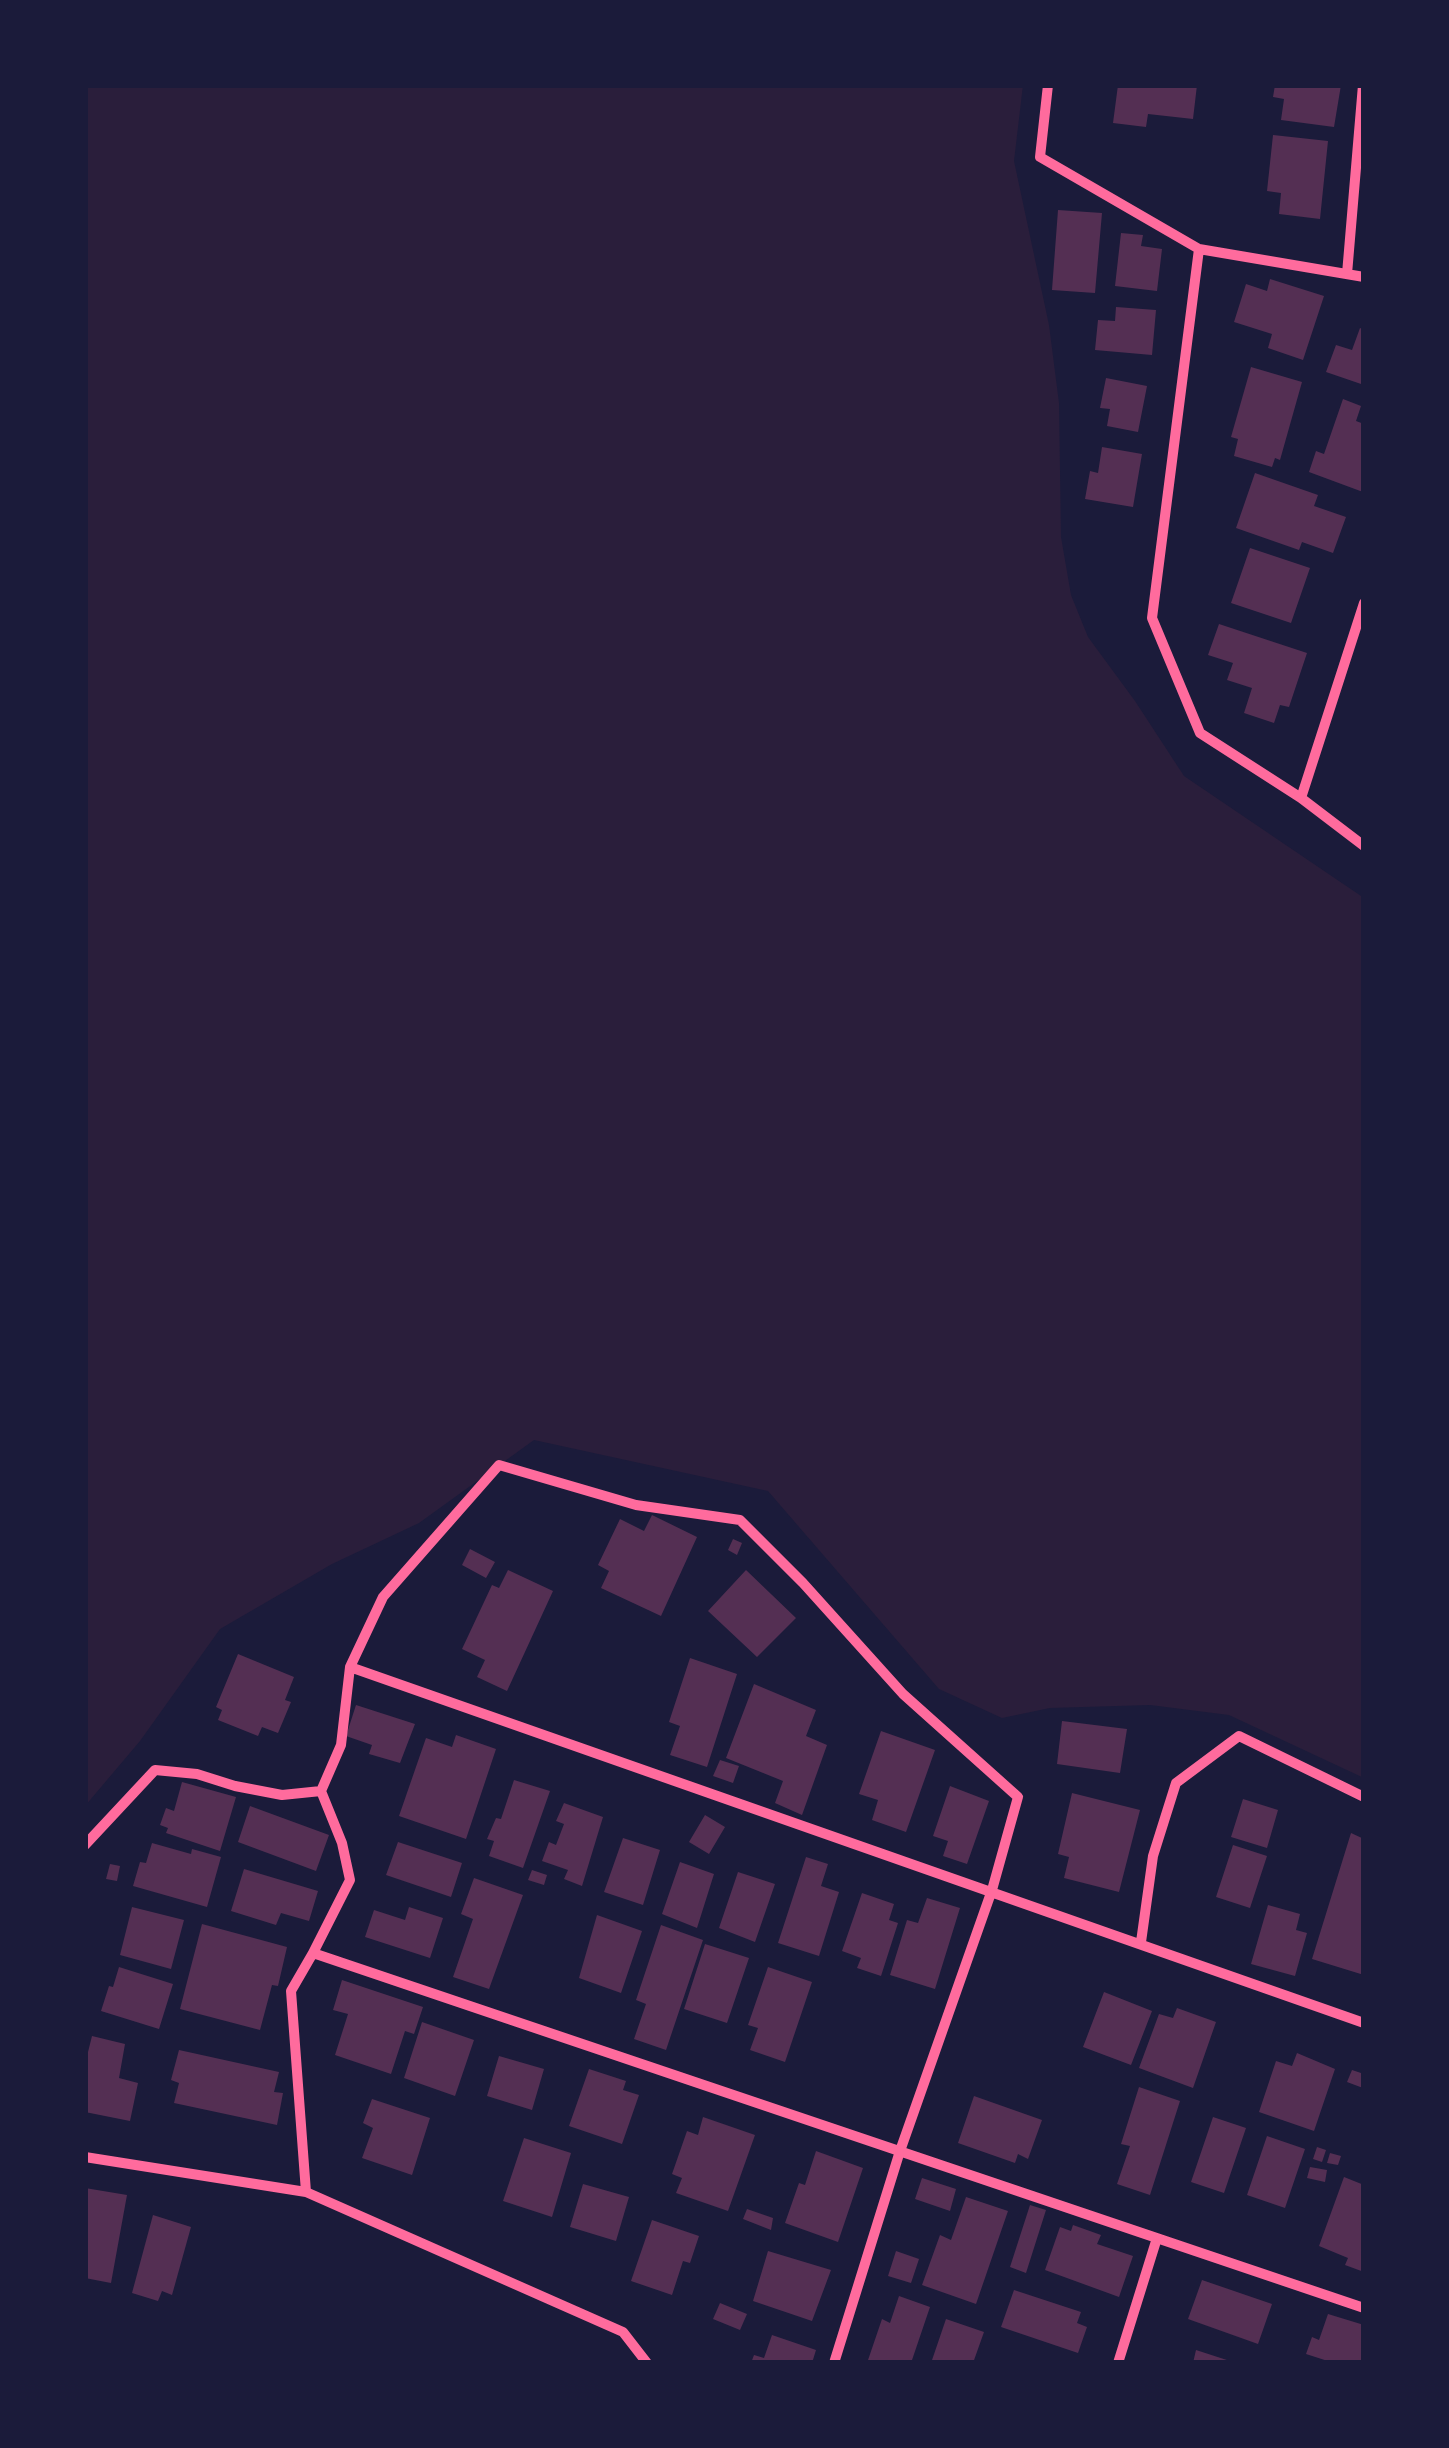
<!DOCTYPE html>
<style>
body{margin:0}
#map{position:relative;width:1449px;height:2448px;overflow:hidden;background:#1b1b3a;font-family:"Titillium Web",sans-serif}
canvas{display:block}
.frame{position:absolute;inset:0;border:88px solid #1b1b3a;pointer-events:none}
</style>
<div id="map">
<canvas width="1449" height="2448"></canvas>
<div class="frame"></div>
</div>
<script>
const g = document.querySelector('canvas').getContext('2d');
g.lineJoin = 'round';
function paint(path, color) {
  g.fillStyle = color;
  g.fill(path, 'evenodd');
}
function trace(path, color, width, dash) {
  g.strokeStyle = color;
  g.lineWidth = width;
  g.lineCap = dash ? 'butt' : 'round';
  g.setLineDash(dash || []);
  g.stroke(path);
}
const green = new Path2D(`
 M85,85H1023L1014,161L1049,325L1059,403L1061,537L1071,595L1088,637L1135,701L1184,776L1364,898V1778L1229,1715L1150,1705L1050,1708L1002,1718L939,1689L768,1491L534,1440L419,1523L332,1564L220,1629L140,1741L85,1806Z`);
const building = new Path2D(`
 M1118,85H1197L1193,119L1148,114L1146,127L1113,123Z
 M1275,85H1341L1334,127L1281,120L1284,99L1273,97Z
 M1273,135L1328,141L1320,219L1279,214L1281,193L1267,191Z
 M1058,210L1102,213L1095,293L1052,290Z
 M1121,233L1143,235L1141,246L1162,249L1157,291L1115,286Z
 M1270,279L1324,296L1303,360L1268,348L1272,334L1234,322L1246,284L1267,291Z
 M1116,307L1156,310L1152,355L1095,350L1098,320L1115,321Z
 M1360,328L1364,330V385L1326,372L1336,345L1352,350Z
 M1251,367L1302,382L1280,460L1275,458L1272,467L1234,456L1238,439L1231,437Z
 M1106,378L1147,386L1138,432L1107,426L1110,409L1100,408Z
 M1343,399L1361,406L1356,421L1364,424L1363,492L1309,472L1316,451L1324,454Z
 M1102,447L1142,454L1133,507L1085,499L1090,471L1098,473Z
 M1255,473L1318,495L1314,506L1346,517L1333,553L1302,542L1299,550L1236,528Z
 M1250,548L1310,568L1291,623L1231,603Z
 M1219,624L1307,653L1289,707L1280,705L1274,723L1244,713L1252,688L1227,680L1233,663L1208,655Z
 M652,1515L697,1537L661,1616L601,1588L609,1571L598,1565L620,1519L644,1531Z
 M733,1539L742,1543L737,1555L728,1550Z
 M470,1549L495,1562L486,1578L462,1565Z
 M508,1570L553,1591L507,1691L477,1677L485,1660L462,1649L492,1585L499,1588Z
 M746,1570L796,1618L757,1657L708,1611Z
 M238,1654L294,1677L285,1700L291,1702L278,1733L262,1727L258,1736L218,1720L222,1710L216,1707Z
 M690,1658L737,1674L707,1767L670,1755L680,1726L669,1722Z
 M754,1684L816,1710L806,1736L827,1745L802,1815L775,1803L783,1781L726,1758Z
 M356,1705L415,1724L400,1763L369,1754L372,1745L346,1736Z
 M1062,1721L1127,1729L1120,1773L1057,1764Z
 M881,1731L935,1750L906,1832L872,1820L878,1800L859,1794Z
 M456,1735L496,1749L466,1839L399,1816L426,1738L452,1747Z
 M720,1760L739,1766L733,1783L713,1776Z
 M514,1780L550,1791L523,1868L489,1856L494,1841L487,1839L496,1818L501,1819Z
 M182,1782L236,1797L220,1851L166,1833L168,1828L160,1825L166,1808L174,1811Z
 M950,1786L989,1801L967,1864L943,1856L948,1841L933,1836Z
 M1072,1793L1140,1810L1119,1892L1064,1878L1069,1857L1058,1854Z
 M1243,1799L1278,1810L1267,1848L1231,1837Z
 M564,1803L603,1817L582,1886L564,1879L568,1870L542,1861L549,1842L556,1845L564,1824L556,1821Z
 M250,1806L329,1835L316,1871L238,1842Z
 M705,1815L725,1827L709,1854L689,1842Z
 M1351,1833L1364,1839V1975L1312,1959Z
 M623,1838L660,1850L643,1905L604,1892Z
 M398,1842L462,1863L451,1897L386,1875Z
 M152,1843L191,1854L192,1849L221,1857L207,1907L133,1886L140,1862L146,1863Z
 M1233,1845L1267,1856L1250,1908L1216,1897Z
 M806,1857L828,1864L821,1886L839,1892L819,1956L778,1943Z
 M680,1862L714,1874L697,1928L662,1914Z
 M110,1864L120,1866L117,1881L106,1879Z
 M244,1869L318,1891L309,1921L281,1913L276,1925L231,1911Z
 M532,1870L547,1875L544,1885L528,1880Z
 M738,1872L775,1884L755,1942L719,1928Z
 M474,1878L523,1895L489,1989L453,1977L473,1919L461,1914Z
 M862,1893L894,1904L889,1920L898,1923L881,1976L857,1968L861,1958L842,1951Z
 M927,1898L960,1908L935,1989L890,1975L907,1920L918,1923Z
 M1268,1905L1300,1914L1296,1930L1307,1933L1295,1976L1251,1964Z
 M132,1907L184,1920L171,1969L120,1955Z
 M409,1907L443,1918L430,1958L365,1937L374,1910L405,1920Z
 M597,1915L642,1931L621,1993L579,1978Z
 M202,1924L287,1947L278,1986L272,1985L260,2030L180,2009Z
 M661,1925L703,1940L666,2050L634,2039L646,2004L636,2000Z
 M705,1944L749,1958L727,2023L684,2009Z
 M119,1967L173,1984L159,2029L101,2011L109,1986L113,1987Z
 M768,1967L812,1982L785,2062L750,2050L758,2028L748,2025Z
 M342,1980L423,2007L414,2034L405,2031L391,2074L335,2055L348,2014L333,2010Z
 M1104,1992L1152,2011L1131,2065L1083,2047Z
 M1177,2008L1216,2022L1193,2088L1139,2068L1159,2014L1173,2018Z
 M422,2022L474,2040L455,2096L404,2078Z
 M92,2036L125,2044L119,2078L138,2083L130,2121L85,2112V2064Z
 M179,2050L279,2072L274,2092L283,2093L277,2125L174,2103L179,2083L171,2080Z
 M1297,2053L1335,2069L1314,2131L1259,2112L1276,2061L1292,2066Z
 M499,2056L544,2069L532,2110L487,2096Z
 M589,2069L626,2081L623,2090L639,2095L622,2144L569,2126Z
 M1352,2070L1364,2074L1363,2088L1347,2082Z
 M1139,2087L1180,2101L1150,2195L1117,2184L1130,2146L1121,2144Z
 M974,2096L1042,2120L1028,2159L1018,2154L1015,2163L958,2143Z
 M372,2099L430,2118L412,2175L362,2158L373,2128L363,2123Z
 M703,2117L755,2135L728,2211L676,2193L682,2178L672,2174L687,2131L698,2135Z
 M1213,2117L1246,2128L1224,2193L1191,2182Z
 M1267,2136L1305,2149L1285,2208L1247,2195Z
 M524,2138L571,2153L552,2217L503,2201Z
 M1317,2147L1326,2150L1322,2162L1313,2159Z
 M816,2151L863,2168L838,2242L785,2223L799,2183L805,2185Z
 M1330,2153L1341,2156L1338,2165L1327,2163Z
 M1310,2167L1327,2170L1325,2182L1307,2178Z
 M1344,2177L1364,2185V2272L1345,2265L1348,2258L1319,2246Z
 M922,2178L956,2189L950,2211L915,2199Z
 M583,2184L629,2197L616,2241L570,2227Z
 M85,2188L127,2195L111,2283L85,2278Z
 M966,2197L1008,2211L976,2304L922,2285L940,2235L951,2240Z
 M1030,2205L1046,2210L1026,2273L1010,2267Z
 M747,2209L773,2218L771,2230L743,2219Z
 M153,2215L191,2227L172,2295L162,2291L158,2301L132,2293Z
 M652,2220L699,2236L690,2263L683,2261L672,2295L631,2281Z
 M1073,2225L1101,2235L1097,2244L1133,2256L1119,2297L1045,2270L1060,2227L1071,2231Z
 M768,2251L831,2270L812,2321L753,2301Z
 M896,2251L919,2259L911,2283L888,2276Z
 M1202,2280L1272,2304L1258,2344L1188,2319Z
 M1014,2290L1081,2312L1077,2323L1087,2327L1078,2353L1001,2327Z
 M899,2296L930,2307L911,2363H867L882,2319L890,2323Z
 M720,2303L747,2314L740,2330L713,2319Z
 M1328,2314L1364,2325V2363H1334L1306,2354L1312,2337L1319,2340Z
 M946,2319L984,2332L973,2363H931Z
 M772,2335L816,2350L812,2363H751L754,2355L764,2358Z
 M1196,2350L1233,2362V2363H1193Z`);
const minor = new Path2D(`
 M1048,85L1040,157L1199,249L1364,277
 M1199,249L1152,618L1200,733L1301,798L1364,846
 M1347,274L1363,85
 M1301,798L1364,603
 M350,1667L1364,2023
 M85,1845L155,1770L197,1774L235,1786L282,1795L321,1791
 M1141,1942L1153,1856L1176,1783L1239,1736L1364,1797
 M313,1953L350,1880L342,1843L321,1791L341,1745L350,1667L383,1597L499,1465L636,1505L740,1520L803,1583L903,1694L1018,1797L992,1890L900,2151L834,2363
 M85,2157L306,2192L623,2332L647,2363
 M306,2192L291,1991L313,1953L1364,2308
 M1118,2363L1157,2238`);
paint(green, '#2a1e3b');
paint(building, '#542f53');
trace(minor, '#ff6b9d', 10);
</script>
